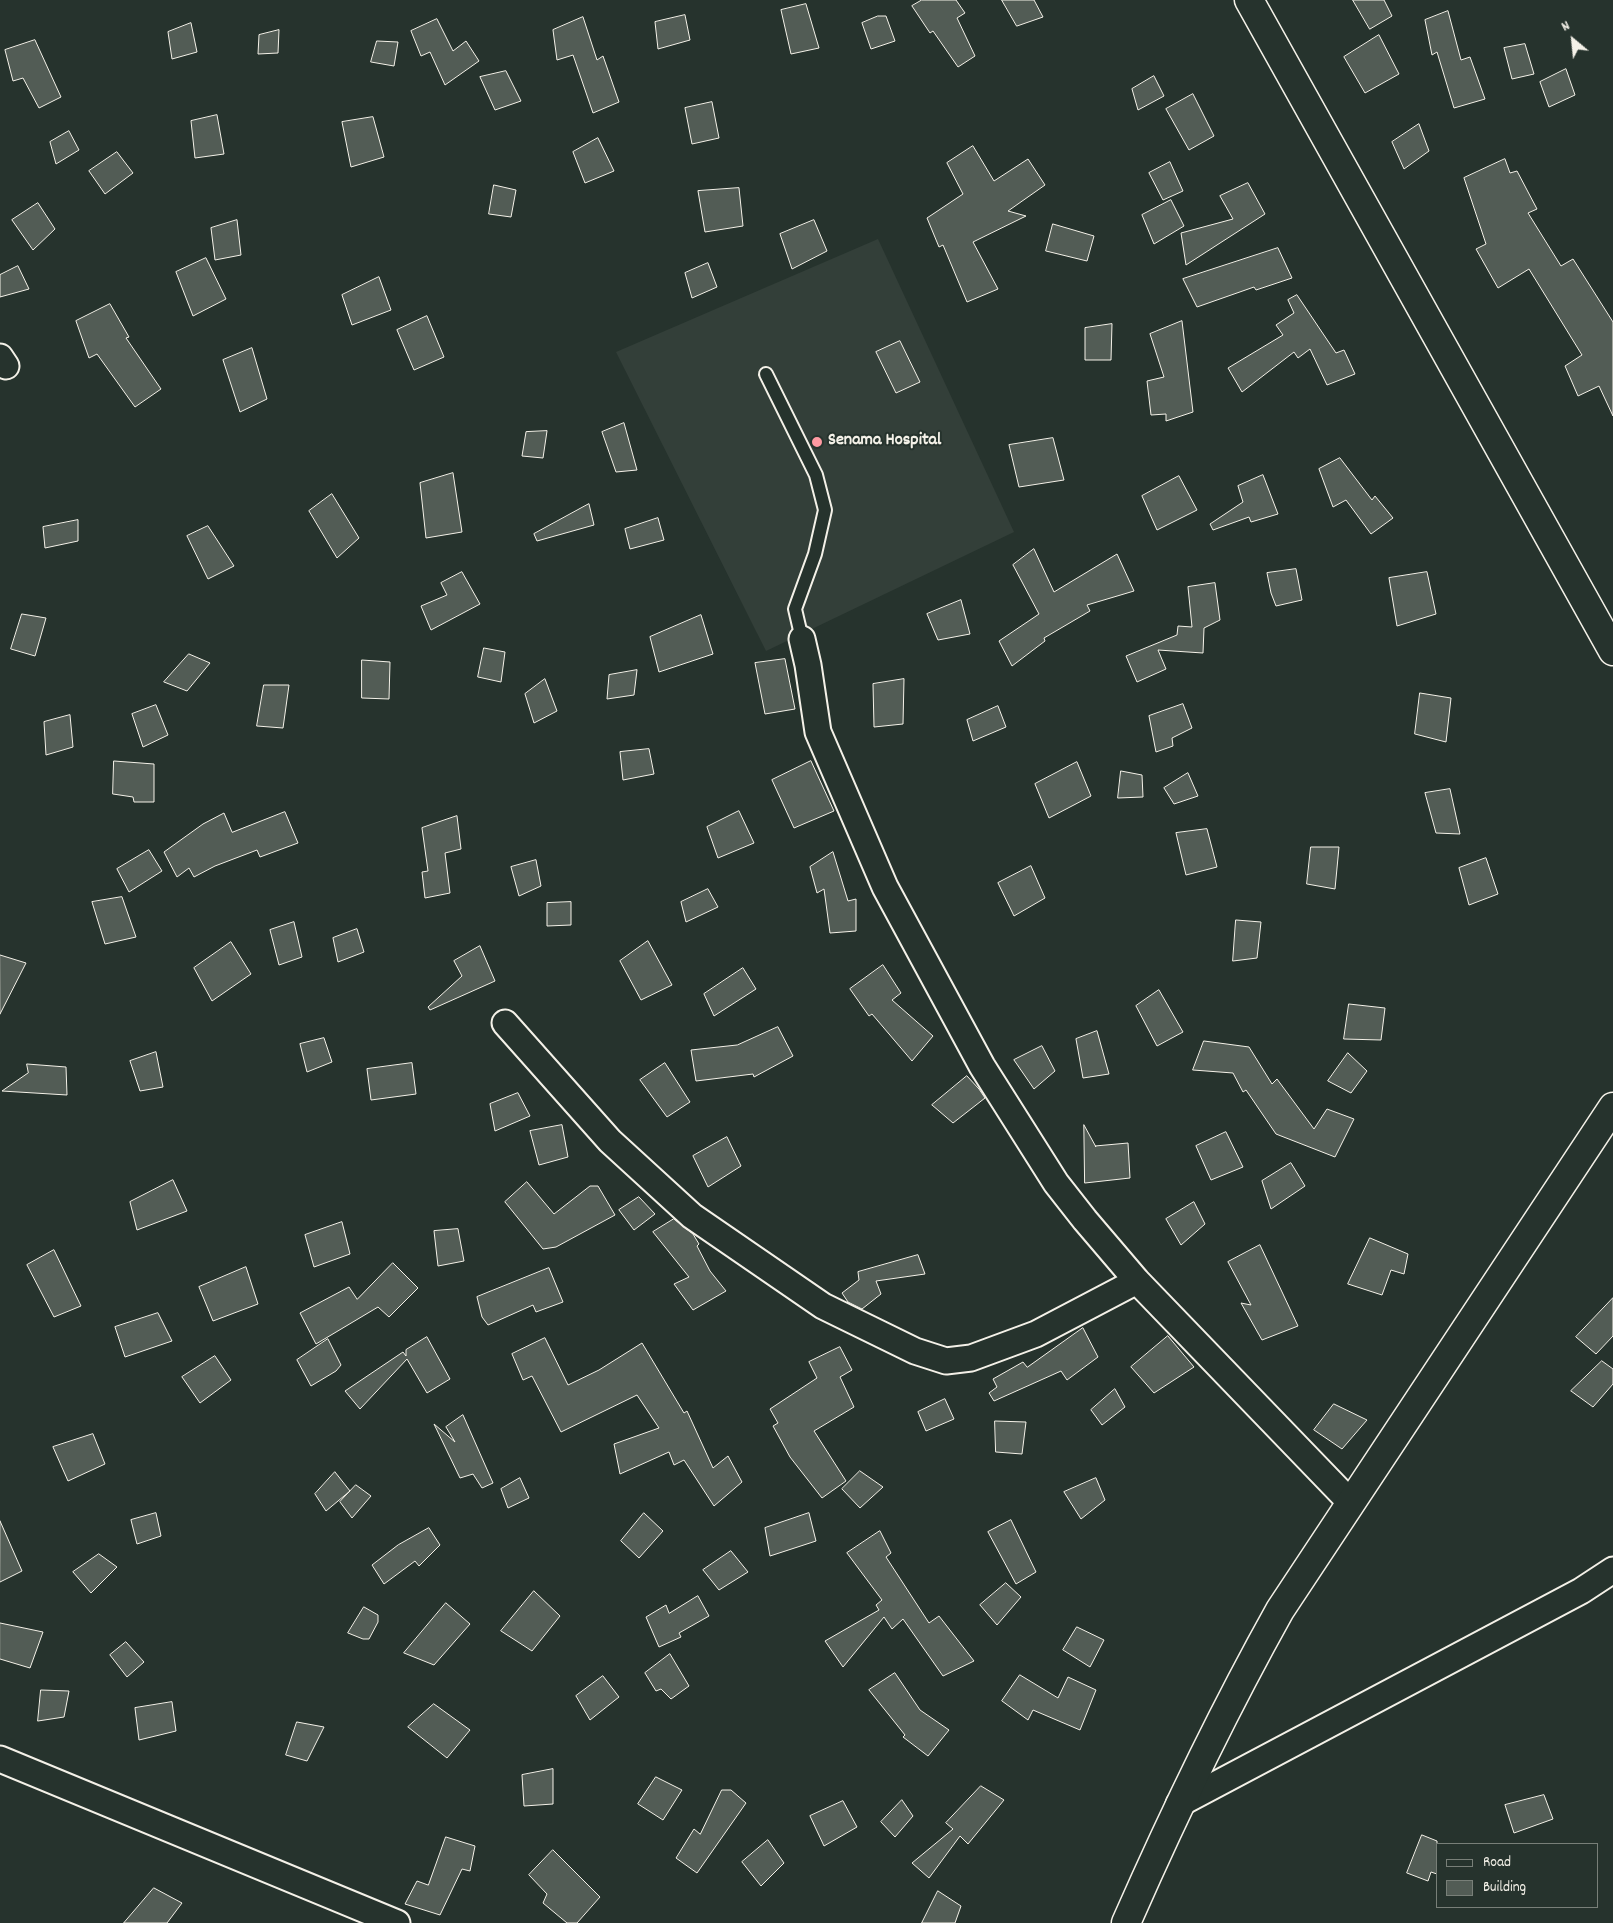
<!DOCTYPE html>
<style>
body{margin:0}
#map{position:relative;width:1613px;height:1923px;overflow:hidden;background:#26332d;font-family:Dekko,sans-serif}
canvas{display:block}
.legend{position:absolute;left:1436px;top:1843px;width:162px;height:65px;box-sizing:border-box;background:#26332d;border:1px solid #787f78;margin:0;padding:6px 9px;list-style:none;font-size:15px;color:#f4f1e8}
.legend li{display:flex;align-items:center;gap:10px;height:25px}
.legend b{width:25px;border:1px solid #787f78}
.north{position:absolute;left:1548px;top:15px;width:50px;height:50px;-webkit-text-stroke:4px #26332d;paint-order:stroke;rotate:332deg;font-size:14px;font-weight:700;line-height:20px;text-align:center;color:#f4f1e8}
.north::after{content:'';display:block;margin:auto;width:18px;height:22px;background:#f4f1e8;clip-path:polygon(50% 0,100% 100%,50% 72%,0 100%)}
</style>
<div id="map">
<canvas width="1613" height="1923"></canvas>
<ul class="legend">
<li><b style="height:6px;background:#26332d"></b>Road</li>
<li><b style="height:14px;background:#525c55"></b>Building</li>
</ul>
<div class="north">N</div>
</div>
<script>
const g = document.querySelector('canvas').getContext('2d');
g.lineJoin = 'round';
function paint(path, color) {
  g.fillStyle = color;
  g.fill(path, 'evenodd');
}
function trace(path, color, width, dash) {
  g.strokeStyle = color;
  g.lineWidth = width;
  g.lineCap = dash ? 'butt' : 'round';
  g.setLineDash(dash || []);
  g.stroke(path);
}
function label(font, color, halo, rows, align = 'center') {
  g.font = font + ' Dekko,sans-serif';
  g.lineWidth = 4;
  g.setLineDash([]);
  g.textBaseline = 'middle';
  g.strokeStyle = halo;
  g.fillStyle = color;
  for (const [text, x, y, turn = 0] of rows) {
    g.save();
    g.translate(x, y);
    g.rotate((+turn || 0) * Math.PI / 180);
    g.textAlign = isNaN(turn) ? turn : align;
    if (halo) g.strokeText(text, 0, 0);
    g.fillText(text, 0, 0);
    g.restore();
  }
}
const built = new Path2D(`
 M878,239L1014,532L766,651L616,352Z`);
const building = new Path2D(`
 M922,0H956L965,13L957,18L975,56L958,67L933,31L930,33L912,6Z
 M1002,0H1034L1043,17L1017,26Z
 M1353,0H1384L1392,16L1370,29Z
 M806,4L819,48L791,54L781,10Z
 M1448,11L1461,60L1470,57L1485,99L1454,108L1437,52L1432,55L1425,20Z
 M685,15L690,40L658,49L655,22Z
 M878,16H886L895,41L871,49L862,23Z
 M583,17L597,60L603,56L619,102L593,113L573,55L557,60L553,30Z
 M437,19L453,51L466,41L479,61L445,85L430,52L421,56L411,31Z
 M191,23L197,52L172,59L168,32Z
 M279,30L278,53L258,54L259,35Z
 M1379,35L1399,74L1365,93L1344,57Z
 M35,40L61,97L39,108L23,78L13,81L5,50Z
 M377,41L398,42L394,66L371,62Z
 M1525,44L1534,74L1512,79L1504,48Z
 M1566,69L1575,95L1549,107L1540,82Z
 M506,71L521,101L495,110L480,77Z
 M1154,76L1164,96L1138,110L1132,89Z
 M1193,94L1214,136L1189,150L1166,109Z
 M712,102L719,138L692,144L685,108Z
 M217,115L224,154L195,158L191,121Z
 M373,117L384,157L351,167L342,122Z
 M1419,124L1429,151L1404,169L1392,142Z
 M69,131L79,150L56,164L50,142Z
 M598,138L614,171L585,183L573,152Z
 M973,146L994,181L1028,159L1045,185L1008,211L1026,216L973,242L998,289L967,302L943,245L939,247L927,218L963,194L947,163Z
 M117,152L133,173L105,194L89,171Z
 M1505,159L1510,173L1517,171L1537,209L1528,213L1561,266L1573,259L1613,322V416L1599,386L1578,396L1565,366L1582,355L1529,269L1498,288L1476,249L1486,244L1464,178Z
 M1170,162L1183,191L1163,200L1149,173Z
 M1248,183L1265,214L1186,265L1181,233L1233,219L1220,196Z
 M494,185L516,190L511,217L489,214Z
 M739,188L743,226L705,232L698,191Z
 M1171,200L1184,226L1154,244L1142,215Z
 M38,203L55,229L33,250L12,220Z
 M237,220L241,255L215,260L211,228Z
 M814,220L827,251L792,269L780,234Z
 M1053,224L1094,236L1087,261L1046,251Z
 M1278,248L1292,278L1256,290L1254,287L1197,307L1183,279Z
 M206,258L226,299L193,316L176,272Z
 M708,263L717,287L692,298L685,273Z
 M18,266L29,289L0,297V275Z
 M379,277L391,310L352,325L342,295Z
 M1297,295L1336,353L1344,350L1355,374L1327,385L1310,349L1298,358L1294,352L1242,392L1228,368L1283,335L1276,325L1294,313L1288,300Z
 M110,304L129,337L126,338L161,389L135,407L97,354L89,358L76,321Z
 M427,316L444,357L414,370L397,330Z
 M1182,321L1193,412L1166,421V414L1151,415L1147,381L1164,377L1150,334Z
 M1112,324L1111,360H1085V328Z
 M900,341L920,382L896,393L876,352Z
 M252,348L267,399L240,412L223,360Z
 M624,423L637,470L616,472L602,432Z
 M547,431L543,458L522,456L526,432Z
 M1053,438L1064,480L1019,487L1009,445Z
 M1340,458L1372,500L1375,496L1393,518L1371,534L1346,500L1333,507L1319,469Z
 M453,473L462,532L426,538L420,483Z
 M1263,475L1278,514L1251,522L1249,517L1213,530L1210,524L1243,502L1238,486Z
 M1179,476L1197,510L1157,530L1142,496Z
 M332,494L359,538L337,558L309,511Z
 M589,504L594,525L537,541L534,534Z
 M658,518L664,540L630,549L625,529Z
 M78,520V541L45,548L43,527Z
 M208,526L234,566L208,579L187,536Z
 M1034,549L1054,592L1117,554L1134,591L1087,605L1090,611L1044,638L1045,641L1012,666L999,641L1039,614L1013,565Z
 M1296,569L1302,600L1276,606L1271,593L1267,573Z
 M462,572L480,604L431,630L421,606L447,595L441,583Z
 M1427,572L1436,614L1397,626L1389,578Z
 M1215,583L1220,620L1204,628L1203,653L1158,650L1166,669L1137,682L1126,656L1177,635L1178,626L1192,627L1188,587Z
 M961,600L970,634L938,640L927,614Z
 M22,614L46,618L35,656L11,649Z
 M701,615L713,654L659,672L650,637Z
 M484,648L505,652L501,682L478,677Z
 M189,654L210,663L187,691L164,682Z
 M785,659L795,709L765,714L755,663Z
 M362,660L390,662L389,699L362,698Z
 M637,670L634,695L607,699L609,675Z
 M545,679L557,711L534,723L525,694Z
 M904,679L903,724L874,727L873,684Z
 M264,685H289L283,728L257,726Z
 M1420,693L1451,698L1446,742L1415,734Z
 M1183,704L1192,728L1172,738L1173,746L1156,752L1149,716Z
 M156,705L168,735L143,747L132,714Z
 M998,706L1006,727L973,741L967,720Z
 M70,715L73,747L46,755L44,722Z
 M649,749L654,774L623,780L620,752Z
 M114,761L154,764V802H134L133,797L113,794Z
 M811,761L834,811L794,828L772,780Z
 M1077,762L1091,796L1049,818L1035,784Z
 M1121,771L1142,775L1143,797L1118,798Z
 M1188,773L1198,796L1174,804L1164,788Z
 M1450,789L1460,834L1436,833L1425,793Z
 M739,811L754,843L718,858L707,827Z
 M285,812L298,843L260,857L257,850L215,866L194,877L189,868L177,877L164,852L203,824L224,813L232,832Z
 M457,816L461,849L445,853L450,893L425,898L422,872L428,871L422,828Z
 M1207,829L1217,867L1186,875L1176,833Z
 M1311,847H1339L1335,889L1307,884Z
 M149,850L162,871L129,892L117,869Z
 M833,852L848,901L856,899V931L830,933L824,889L817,893L810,867Z
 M1486,858L1498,894L1469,905L1459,868Z
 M536,860L541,886L519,896L511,867Z
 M1031,866L1045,898L1014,916L998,883Z
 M708,889L718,907L686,922L681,902Z
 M122,897L136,937L105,944L92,902Z
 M571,902V925L547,926V903Z
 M1236,920L1261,922L1257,958L1233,961Z
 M294,922L302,957L279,965L270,930Z
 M357,929L364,952L338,962L333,938Z
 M648,941L672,985L641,1000L620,961Z
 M231,942L251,974L212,1001L194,968Z
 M480,946L495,981L430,1010L428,1007L462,976L454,961Z
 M0,955L26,963L0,1014Z
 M883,965L901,993L892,1000L933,1036L912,1061L872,1014L869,1016L850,989Z
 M743,968L756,989L714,1016L704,994Z
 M1159,990L1183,1032L1157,1046L1136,1006Z
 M1349,1004L1385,1008L1381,1040L1344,1039Z
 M778,1027L793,1056L754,1077L753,1074L696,1081L691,1050L737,1045Z
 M1097,1031L1109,1074L1083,1078L1076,1039Z
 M324,1038L332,1062L307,1072L300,1044Z
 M1204,1041L1249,1047L1272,1084L1277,1079L1314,1129L1327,1109L1354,1119L1335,1157L1276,1134L1246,1090L1243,1092L1233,1073L1193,1070Z
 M1042,1046L1055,1071L1034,1089L1014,1060Z
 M156,1052L163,1087L140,1091L130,1061Z
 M1348,1053L1367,1071L1351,1093L1328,1081Z
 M412,1063L416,1094L371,1100L367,1069Z
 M665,1063L690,1102L667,1117L640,1080Z
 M27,1064L66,1067L67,1095L2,1091L28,1073Z
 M967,1076L979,1089L985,1098L953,1123L932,1105Z
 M518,1093L530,1116L495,1131L490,1104Z
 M562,1125L568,1157L539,1165L530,1131Z
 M1084,1125L1096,1147L1095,1146L1128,1143L1130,1178L1085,1183Z
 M1226,1132L1243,1167L1211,1180L1196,1146Z
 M727,1137L741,1166L708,1187L693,1156Z
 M1291,1163L1305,1186L1271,1209L1262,1181Z
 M173,1180L187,1211L137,1230L130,1202Z
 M527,1182L554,1214L590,1186H598L615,1215L556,1247L543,1249L505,1202Z
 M639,1197L655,1214L634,1230L619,1210Z
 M1194,1202L1205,1224L1181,1245L1166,1219Z
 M674,1219L693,1234L699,1244L697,1246L710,1271L726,1291L693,1310L674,1284L689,1277L653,1232Z
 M342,1222L350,1254L314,1267L305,1235Z
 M458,1229L464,1261L438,1266L434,1231Z
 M1370,1238L1408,1254L1404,1274L1391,1270L1382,1295L1348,1284Z
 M1260,1245L1298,1326L1262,1340L1241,1303L1251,1305L1228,1262Z
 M54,1250L81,1306L54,1317L27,1265Z
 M918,1255L925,1274L876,1281L881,1294L862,1309L848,1302L842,1293L859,1280L858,1272Z
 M393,1263L418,1288L389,1317L378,1307L316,1344L300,1313L349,1287L357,1299Z
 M246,1267L258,1304L213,1321L199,1287Z
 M549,1268L563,1302L536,1312L533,1305L488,1325L482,1317L477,1297Z
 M1613,1298V1336L1596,1354L1576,1337Z
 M158,1313L172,1341L125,1357L115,1327Z
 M1083,1328L1098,1357L1067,1380L1061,1371L994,1401L989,1393L997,1387L993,1379L1023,1362L1027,1367Z
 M1168,1336L1194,1367L1154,1393L1131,1367Z
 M427,1337L450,1379L427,1393L407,1359L360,1409L345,1391L403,1352L406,1356V1350Z
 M545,1338L568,1385L599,1370L642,1343L684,1413L687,1411L713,1468L728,1456L742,1482L714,1506L684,1460L674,1465L669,1452L620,1474L614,1444L659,1428L637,1395L561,1432L532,1376L523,1380L512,1354Z
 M328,1339L341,1365L336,1371L311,1386L297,1360Z
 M840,1347L852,1370L840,1377L854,1407L814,1431L846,1481L822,1498L790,1457L773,1426L778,1423L770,1409L817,1378L809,1362Z
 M215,1356L231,1380L200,1403L182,1377Z
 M1602,1361L1613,1369V1384L1593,1407L1571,1391Z
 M1115,1389L1125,1407L1102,1425L1091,1410Z
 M945,1399L954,1419L926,1431L918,1412Z
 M1334,1404L1367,1420L1342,1449L1314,1430Z
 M463,1415L493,1483L482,1488L473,1474L460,1478L434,1424L455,1442L446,1427Z
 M995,1421L1026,1422L1022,1454L996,1452Z
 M93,1434L105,1464L68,1481L53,1447Z
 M860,1471L883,1487L860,1508L842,1489Z
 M335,1472L350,1491L326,1511L315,1494Z
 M520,1478L529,1498L508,1508L501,1489Z
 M1096,1478L1105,1500L1081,1519L1064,1492Z
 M356,1485L371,1496L352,1518L340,1502Z
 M156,1513L161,1536L137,1544L131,1520Z
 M644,1513L663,1531L639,1558L621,1541Z
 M809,1513L816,1541L770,1556L765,1528Z
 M1011,1520L1036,1572L1016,1584L988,1532Z
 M0,1521L22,1571L0,1582Z
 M429,1528L440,1545L419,1566L415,1561L384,1584L372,1565L398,1545Z
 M880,1531L891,1553L886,1557L929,1623L939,1616L974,1661L943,1676L903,1619L892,1629L884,1617L843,1667L825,1641L879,1610L876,1605L882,1600L847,1553Z
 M731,1551L748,1572L719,1590L703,1570Z
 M99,1554L117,1567L91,1593L73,1572Z
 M1006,1583L1021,1597L997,1625L980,1605Z
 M534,1591L560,1616L532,1651L501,1631Z
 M698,1596L709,1616L679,1633L681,1637L659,1647L646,1617L666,1605L669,1613Z
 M446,1603L470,1624L434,1665L404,1653Z
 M364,1607L378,1615V1622L369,1639H363L348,1633Z
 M0,1623L43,1632L30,1668L0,1659Z
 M1077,1627L1104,1640L1090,1667L1063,1650Z
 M126,1642L144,1662L127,1677L110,1655Z
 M670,1654L689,1686L671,1699L661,1689L656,1691L645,1673Z
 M895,1673L920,1710L949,1730L928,1756L903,1737L905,1735L869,1690Z
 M1020,1675L1058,1698L1068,1677L1096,1690L1080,1730L1033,1710L1028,1720L1002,1701Z
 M603,1676L619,1697L590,1720L576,1696Z
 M41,1690L69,1691L64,1717L38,1721Z
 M172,1702L176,1731L139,1740L135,1708Z
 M434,1704L470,1730L447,1758L408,1727Z
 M297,1722L324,1727L307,1761L286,1755Z
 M553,1769V1804L524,1806L522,1775Z
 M656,1777L682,1790L663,1820L638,1804Z
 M981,1786L1004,1800L968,1844L960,1836L929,1878L912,1863L953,1829L946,1823Z
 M722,1790H731L746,1803L697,1873L676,1858L694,1829L700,1834Z
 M1544,1795L1553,1819L1514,1833L1505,1805Z
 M902,1800L913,1816L895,1837L881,1822Z
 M843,1801L857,1827L824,1846L810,1816Z
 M1422,1835L1437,1841V1874L1431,1872L1428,1881L1407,1873Z
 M446,1837L475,1846L470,1871L462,1869L440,1915L405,1904L417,1881L428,1885Z
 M768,1840L784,1863L761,1886L742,1862Z
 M553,1850L600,1897L577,1923H567L543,1903L547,1894L529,1875Z
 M154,1888L182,1903L167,1923H124Z
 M938,1891L961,1906L955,1923H922Z`);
const service = new Path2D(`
 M766,374L816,475L825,510L815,554L795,609L802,639`);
const minor = new Path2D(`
 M0,357L6,366
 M802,639L808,665L818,732L885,887L982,1066L1056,1183L1085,1220L1137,1281L1351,1503
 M505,1023L610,1141L692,1216L823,1306L915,1351L946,1361L971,1358L1036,1334L1137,1281
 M0,1759L397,1923
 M1179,1804L1581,1591L1613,1570`);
const tertiary = new Path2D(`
 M1126,1923C1173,1816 1223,1712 1280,1610L1613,1107`);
const primary = new Path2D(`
 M1249,0L1613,651`);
const markers = [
 [817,442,6,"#ff9aa2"]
];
const poiNames = [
 ["Senama Hospital",828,442]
];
paint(built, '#333f39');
paint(building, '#525c55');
trace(building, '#f4f1e8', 1);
trace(service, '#f4f1e8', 16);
trace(minor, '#f4f1e8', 29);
trace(tertiary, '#f4f1e8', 31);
trace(primary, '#f4f1e8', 31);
trace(service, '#26332d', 12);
trace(minor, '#26332d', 25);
trace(tertiary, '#26332d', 28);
trace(primary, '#26332d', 28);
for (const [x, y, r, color] of markers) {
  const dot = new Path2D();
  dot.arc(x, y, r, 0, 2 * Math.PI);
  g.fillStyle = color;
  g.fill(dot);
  trace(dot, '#26332d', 2);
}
label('bold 18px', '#f4f1e8', '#26332d', poiNames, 'left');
</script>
